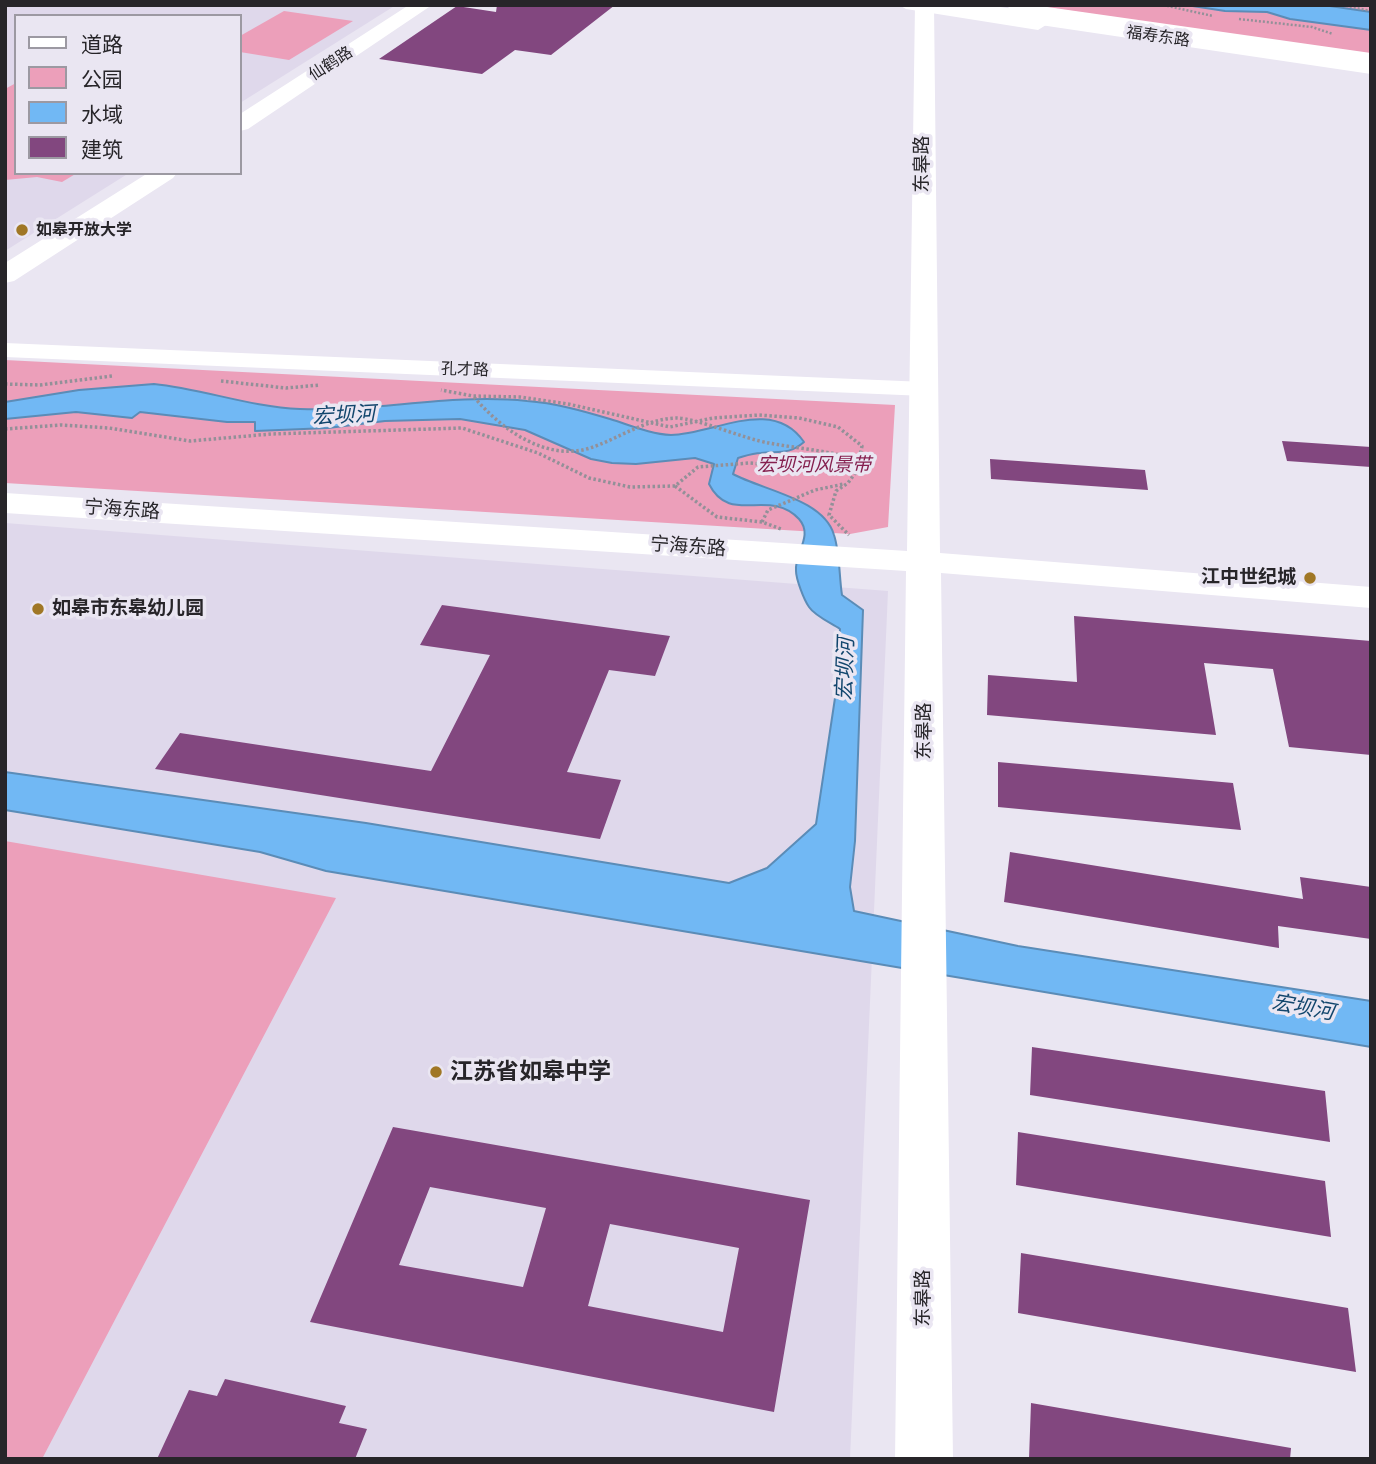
<!DOCTYPE html>
<meta charset="utf-8">
<style>
body{margin:0}
#map{position:relative;width:1376px;height:1464px;overflow:hidden;background:#eae6f2;font-family:Merriweather,"Noto Sans SC",serif}
canvas{display:block}
.frame{position:absolute;inset:0;border:7px solid #272529;pointer-events:none}
.legend{position:absolute;left:14px;top:14px;width:228px;height:161px;box-sizing:border-box;background:#eae6f2;border:2px solid #9c99a2;margin:0;padding:9px 12px;list-style:none;font-size:21px;color:#272529}
.legend li{display:flex;align-items:center;gap:14px;height:35px}
.legend b{width:35px;border:2px solid #9c99a2}
</style>
<div id="map">
<canvas width="1376" height="1464"></canvas>
<div class="frame"></div>
<ul class="legend">
<li><b style="height:9px;background:#fff"></b>道路</li>
<li><b style="height:19px;background:#ec9fba"></b>公园</li>
<li><b style="height:19px;background:#71b8f4"></b>水域</li>
<li><b style="height:19px;background:#82477f"></b>建筑</li>
</ul>
</div>
<script>
const g = document.querySelector('canvas').getContext('2d');
g.lineJoin = 'round';
function paint(path, color) {
  g.fillStyle = color;
  g.fill(path, 'evenodd');
}
function trace(path, color, width, dash) {
  g.strokeStyle = color;
  g.lineWidth = width;
  g.lineCap = dash ? 'butt' : 'round';
  g.setLineDash(dash || []);
  g.stroke(path);
}
function label(font, color, halo, rows, align = 'center') {
  g.font = font + ' Merriweather,"Noto Sans SC",serif';
  g.lineWidth = 7;
  g.setLineDash([]);
  g.textBaseline = 'middle';
  g.strokeStyle = halo;
  g.fillStyle = color;
  for (const [text, x, y, turn = 0] of rows) {
    g.save();
    g.translate(x, y);
    g.rotate((+turn || 0) * Math.PI / 180);
    g.textAlign = isNaN(turn) ? turn : align;
    if (halo) g.strokeText(text, 0, 0);
    g.fillText(text, 0, 0);
    g.restore();
  }
}
const built = new Path2D(`
 M5,5H396L240,103V16H16V173H129L5,251Z
 M5,523L888,591L850,1459H5Z`);
const green = new Path2D(`
 M1030,5H1371V55Z
 M284,11L353,21L289,60L240,52V36Z
 M16,83V173H77L62,182L37,177L5,180V89Z
 M5,360L895,405L888,527L850,534L5,483Z
 M5,841L336,898L42,1459H5Z`);
const water = new Path2D(`
 M1186,5H1323L1371,12V30L1290,19L1267,12L1225,11Z
 M154,384C203,389 250,407 300,409C376,412 451,393 527,401C555,403 583,411 610,419C630,425 650,434 671,435C713,435 772,395 804,442C789,455 779,451 761,453C753,453 745,456 738,458L733,474C762,490 824,499 834,535C840,553 839,576 842,595L863,610L855,841L850,887L854,911L1018,946L1371,1001V1047L326,871L260,852L5,810V772L366,823L729,883L767,868L816,824L835,698L840,629C831,623 815,616 809,607C804,600 796,579 796,571C794,553 814,536 799,519C769,487 730,526 709,484L714,464L695,458L636,464L612,463L591,459L525,430L460,419L385,421L328,428L255,431V422H227L140,412L132,418L76,412L5,419V402L79,390Z`);
const building = new Path2D(`
 M497,5H615L551,55L515,50L482,74L379,59L457,6L496,12Z
 M1282,441L1371,447V467L1287,461Z
 M990,459L1145,470L1148,490L991,479Z
 M442,605L670,636L655,676L609,670L567,772L621,780L600,839L155,769L180,733L431,771L490,655L420,645Z
 M1074,616L1371,641V755L1289,747L1273,669L1204,663L1216,735L987,715L988,675L1077,682Z
 M998,762L1233,783L1241,830L998,807Z
 M1010,852L1303,899L1300,877L1371,887V939L1278,926L1279,948L1004,902Z
 M1032,1047L1325,1091L1330,1142L1030,1095Z
 M393,1127L810,1200L774,1412L310,1322ZM430,1187L546,1208L523,1287L399,1265ZM610,1224L739,1248L723,1332L588,1306Z
 M1018,1132L1325,1181L1331,1237L1016,1185Z
 M1021,1253L1348,1308L1356,1372L1018,1313Z
 M225,1379L346,1406L339,1423L367,1429L355,1459H157L189,1390L217,1396Z
 M1031,1403L1291,1448L1290,1459H1029Z`);
const pathFar1 = new Path2D(`
 M1163,5L1213,16
 M1342,5L1371,11
 M1239,19L1312,27L1333,34`);
const path = new Path2D(`
 M221,381L286,388L320,385
 M5,384L40,385L112,376
 M474,397C501,429 546,462 590,448C618,439 645,419 676,418C697,418 744,439 769,443C795,448 822,450 848,457L856,472L848,483L836,491L829,515L849,535
 M5,429L61,425L109,428L190,441L271,434L462,428L538,453L589,478L630,487L675,486L698,467L749,463L816,468L858,465L862,446L838,427L799,418L759,415L713,418L670,427L568,404L520,397L473,396L441,390
 M675,486L717,517L762,522L781,529
 M762,522L768,510L815,490L844,484`);
const street = new Path2D(`
 M899,5H937L1038,20L1046,25L1038,30L906,9Z
 M1008,5H1033L1371,53V63L1014,11L1009,10Z
 M5,343L925,382L933,384L936,389L933,394L925,396L5,357Z`);
const secondary = new Path2D(`
 M409,5H432L248,129L240,131V114Z
 M915,5H934L940,553L1371,587V608L941,573L953,1459H895L906,571L5,513V493L907,551Z
 M937,5H987L1371,62V74L946,11Z
 M148,173H177L173,178L14,281L5,283V263Z`);
const markers = [
 [22,230,7,"#a07725"],
 [1310,578,7,"#a07725"],
 [38,609,7,"#a07725"],
 [436,1072,7,"#a07725"]
];
const farStreetnames = [
 ["福寿东路",1158,37,8],
 ["仙鹤路",331,64,-33],
 ["孔才路",465,370,2]
];
const farPoinames = [
 ["如皋开放大学",36,230]
];
const streetNames = [
 ["东皋路",923,164,-90],
 ["宁海东路",122,510,4],
 ["宁海东路",688,547,4],
 ["东皋路",925,731,-90],
 ["东皋路",924,1298,-90]
];
const parkNames = [
 ["宏坝河风景带",814,466]
];
const poiNames = [
 ["江中世纪城",1296,578],
 ["如皋市东皋幼儿园",52,609,"left"]
];
const waterNames = [
 ["宏坝河",344,416,-3],
 ["宏坝河",846,669,-88],
 ["宏坝河",1303,1008,10]
];
const nearPoinames = [
 ["江苏省如皋中学",450,1072]
];
paint(built, '#dfd8eb');
paint(green, '#ec9fba');
paint(water, '#71b8f4');
trace(water, '#5b8cb7', 2);
paint(building, '#82477f');
trace(pathFar1, '#939098', 2.5, [2, 2]);
trace(path, '#939098', 3.5, [2.5, 2.5]);
paint(street, '#fff');
paint(secondary, '#fff');
for (const [x, y, r, color] of markers) {
  const dot = new Path2D();
  dot.arc(x, y, r, 0, 2 * Math.PI);
  g.fillStyle = color;
  g.fill(dot);
  trace(dot, '#eae6f2', 2.5);
}
label('16px', '#272529', '#eae6f2', farStreetnames);
label('bold 16px', '#272529', '#eae6f2', farPoinames, 'left');
label('19px', '#272529', '#eae6f2', streetNames);
label('italic 19px', '#85204f', '#eae6f2', parkNames);
label('bold 19px', '#272529', '#eae6f2', poiNames, 'right');
label('italic 21px', '#12466d', '#eae6f2', waterNames);
label('bold 23px', '#272529', '#eae6f2', nearPoinames, 'left');
</script>
